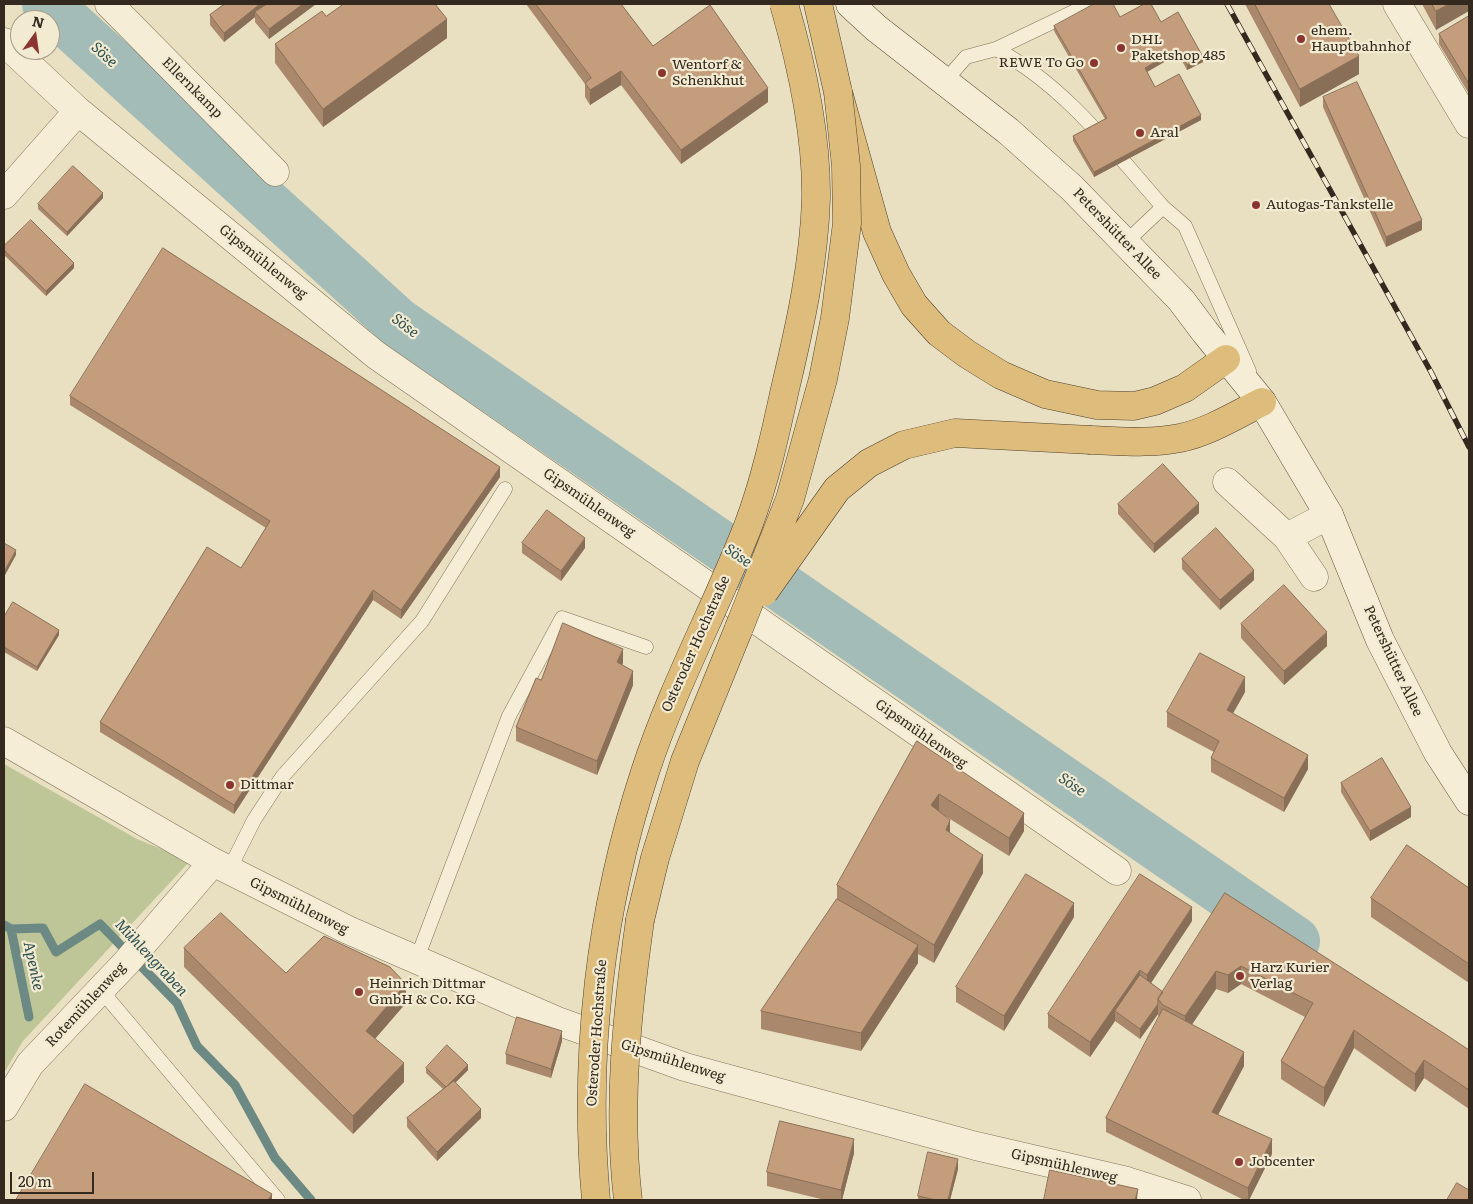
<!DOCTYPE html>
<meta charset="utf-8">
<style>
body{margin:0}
#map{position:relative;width:1473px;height:1204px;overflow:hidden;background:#e9e0c2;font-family:Literata,serif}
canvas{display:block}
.frame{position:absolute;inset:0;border:5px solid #33291e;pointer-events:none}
.north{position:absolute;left:10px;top:10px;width:50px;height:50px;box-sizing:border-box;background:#f2ead1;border:1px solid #a69d89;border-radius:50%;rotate:14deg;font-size:14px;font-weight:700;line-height:20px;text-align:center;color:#33291e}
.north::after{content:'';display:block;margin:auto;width:18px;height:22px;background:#8b3531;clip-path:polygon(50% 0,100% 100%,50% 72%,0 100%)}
.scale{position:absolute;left:10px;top:1172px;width:84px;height:22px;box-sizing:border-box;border:2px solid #33291e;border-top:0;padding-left:6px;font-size:15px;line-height:18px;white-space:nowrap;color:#33291e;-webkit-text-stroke:4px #f2ead1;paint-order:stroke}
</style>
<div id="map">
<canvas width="1473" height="1204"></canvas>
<div class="frame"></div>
<div class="north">N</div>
<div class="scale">20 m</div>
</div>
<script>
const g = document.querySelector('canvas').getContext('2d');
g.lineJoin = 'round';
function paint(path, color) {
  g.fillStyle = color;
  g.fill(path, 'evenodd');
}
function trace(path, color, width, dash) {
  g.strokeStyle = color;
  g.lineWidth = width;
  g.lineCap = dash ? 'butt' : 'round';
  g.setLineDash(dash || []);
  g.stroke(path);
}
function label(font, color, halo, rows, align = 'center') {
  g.font = font + ' Literata,serif';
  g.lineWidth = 4.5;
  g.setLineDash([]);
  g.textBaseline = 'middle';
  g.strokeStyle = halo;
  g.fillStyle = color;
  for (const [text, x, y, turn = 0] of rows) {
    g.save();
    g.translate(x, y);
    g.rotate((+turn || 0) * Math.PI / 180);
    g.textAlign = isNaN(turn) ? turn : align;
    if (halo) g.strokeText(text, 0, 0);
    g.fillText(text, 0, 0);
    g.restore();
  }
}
const green = new Path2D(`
 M4,764L137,839L190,861L23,1041L4,1073Z`);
const stream = new Path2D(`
 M4,925L11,929L29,1017
 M11,929L43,928L56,952L100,924L177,1003L197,1046L235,1085L275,1158L311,1200`);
const river = new Path2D(`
 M47,4L397,322L1295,941`);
const service = new Path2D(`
 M996,49C1064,85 1113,150 1163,207L1126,242
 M945,81L966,57L996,49L1090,4
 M1163,207L1185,226L1249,371
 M229,870L254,820L282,777L422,621L505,489
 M416,961L509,716L562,618L646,647
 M100,989L278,1200`);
const minor = new Path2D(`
 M109,4L275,172
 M1397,4L1469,124
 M4,42L78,111L376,355L1117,871
 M4,195L78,111
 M1227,482L1287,537L1314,577
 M1287,537L1329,515
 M4,741L213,862L348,930L560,1022L685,1067L976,1146L1127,1181L1187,1200
 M4,1107L30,1064L126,963L213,862`);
const secondary = new Path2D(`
 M850,4L876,28L1008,131L1072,188L1181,300L1205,332L1262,402L1329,515L1380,640L1438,753L1469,801`);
const trunk = new Path2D(`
 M818,4L838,92L877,232L896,274L914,305L939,333L967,354L1001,375L1045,394L1097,405L1134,406L1155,401L1185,388L1226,359
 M1091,440C1121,441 1151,444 1180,438C1209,432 1236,415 1262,402
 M640,920L655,858L685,761L739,628`);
const rail = new Path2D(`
 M1227,4L1431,372L1469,447`);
const trunkBridge = new Path2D(`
 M764,592L837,489L869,463L904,445L955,433L1091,440
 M739,628L790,499L823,379L835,318L847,223L846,166L838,92
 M596,1200C583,1056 600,909 645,772C673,686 715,610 748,526C765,481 775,435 785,389C800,326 814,263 816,199C817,134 802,66 784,4
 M628,1200C617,1106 627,1013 640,920`);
const wall = new Path2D(`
 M222,4H316L269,39L255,22V17L224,42L210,25V15L223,5Z
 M526,4H621L653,46L768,102L681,164L621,85L590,105L585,97V84Z
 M1245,4H1329L1359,74L1300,107Z
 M1422,4H1469L1436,30Z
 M1469,16V94L1439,44V34Z
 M1120,17L1161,22L1203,62L1187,70L1178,54L1147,72L1155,87L1201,120L1094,177L1073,141V136L1105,119L1054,31V26Z
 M447,38L323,127L275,63V44Z
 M1323,97L1422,230L1386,247L1323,107Z
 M103,198L67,236L38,209V204Z
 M4,246L74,268L46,296L4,255Z
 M70,396L500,477L401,619L373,600L234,814L100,732V722L241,568L266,528L70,405Z
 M1118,504L1199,513L1154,553L1118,514Z
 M522,543L585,548L561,581L522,553Z
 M1182,559L1254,580L1220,610L1182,569Z
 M4,617L59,635L37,671L4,652Z
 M1241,624L1327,646L1284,685L1241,638Z
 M623,663L622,665L633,685L597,775L516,741V727L541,680Z
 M1245,692L1233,713L1308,769L1284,812L1211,772V758L1214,752L1167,727V712Z
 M917,741L1024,831L1009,856L942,814L950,833L983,873L934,963L918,954V963L861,1051L761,1029V1011L837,899V885Z
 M1341,783L1411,817L1370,841L1341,792Z
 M1469,888V983L1371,917V898Z
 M1225,893L1469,1050V1109L1424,1078L1415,1092L1354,1048L1324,1107L1281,1079V1061L1305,1017L1241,984L1228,993L1216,989L1192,1024L1244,1066L1218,1115L1272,1154L1249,1200H1244L1106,1132V1118L1159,1018L1158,1014L1140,1039L1115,1021L1090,1057L1048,1028V1014L1192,921L1151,983L1163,992Z
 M1074,917L1004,1031L956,1002V987Z
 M184,948L406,1003L375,1039L404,1082L353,1134L184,967Z
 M562,1041L551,1078L506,1064V1054Z
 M426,1068L468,1070L455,1083L481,1118L437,1161L407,1127V1118L443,1089L426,1073Z
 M854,1153L842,1200H825L767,1186V1172Z
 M958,1169L950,1200H918V1196Z`);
const shadedWall = new Path2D(`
 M260,4H269L255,12V17L224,42V33Z
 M303,4H316L269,39V29Z
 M1449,4H1469V11L1436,30V11Z
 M447,19V38L323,127V109Z
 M1178,49V54L1145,73V68Z
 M1359,56V74L1300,107V89Z
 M1203,57V62L1187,70V65Z
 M621,71V85L590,105V90Z
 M768,88V102L681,164V150Z
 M1201,115V120L1094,177V172Z
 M103,193V198L67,236V232Z
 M1422,220V230L1386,247V237Z
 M74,263V268L46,296V291Z
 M500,467V477L401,619V610Z
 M1199,503V513L1154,553V544Z
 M585,538V548L561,581V571Z
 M16,550V555L4,577V572Z
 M1254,570V580L1220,610V600Z
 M373,590V600L234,814V805Z
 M59,630V635L37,671V667Z
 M1327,632V646L1284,685V671Z
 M623,649V663L617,676V662Z
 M633,671V685L597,775V761Z
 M1245,677V692L1227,724V710Z
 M1308,755V769L1284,812V798Z
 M939,794V812L931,805Z
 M1411,807V817L1370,841V831Z
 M1024,813V831L1009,856V838Z
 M950,820V839L946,830Z
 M983,855V873L934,963V945Z
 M1074,903V917L1004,1031V1016Z
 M1192,907V921L1147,989V975Z
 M918,945V963L861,1051V1033Z
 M1241,966V984L1228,993V975Z
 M1140,970V985L1115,1011V1021L1090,1057V1042Z
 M1216,971V989L1185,1035V1016Z
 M406,984V1003L366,1049V1031Z
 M1158,1004V1014L1140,1039V1029Z
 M1354,1030V1048L1324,1107V1088Z
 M562,1031V1041L551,1078V1069Z
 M1244,1052V1066L1212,1126V1112Z
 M1424,1060V1078L1415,1092V1074Z
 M404,1063V1082L353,1134V1116Z
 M468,1065V1070L446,1092V1088Z
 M481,1109V1118L437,1161V1152Z
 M854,1139V1153L842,1200H841V1190Z
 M1272,1139V1154L1249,1200H1248V1188Z
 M958,1159V1169L950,1200H948Z
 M1138,1189L1137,1200H1135Z
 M272,1194V1200H268Z`);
const building = new Path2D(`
 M225,4H260L224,33L210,15Z
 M267,4H303L269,29L255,12Z
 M344,4H435L447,19L323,109L275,44L322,11L326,16Z
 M536,4H621L653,46L710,5L768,88L681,150L621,71L590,90L585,83L591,78Z
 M1094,4H1113L1120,17L1144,4H1151L1161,22L1178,12L1203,57L1187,65L1178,49L1145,68L1155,87L1179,74L1201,115L1094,172L1073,136L1107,118L1054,26Z
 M1255,4H1329L1359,56L1300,89Z
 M1432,4H1449L1436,11Z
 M1469,16V84L1439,34Z
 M1357,82L1422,220L1386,237L1323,97Z
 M73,166L103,193L67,232L38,204Z
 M31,220L74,263L46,291L4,250V246Z
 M163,248L500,467L401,610L373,590L234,805L100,722L207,547L241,568L270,521L70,396Z
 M1163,464L1199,503L1154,544L1118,504Z
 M547,510L585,538L561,571L522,543Z
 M1216,528L1254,570L1220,600L1182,559Z
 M4,543L16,550L4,572Z
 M1284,585L1327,632L1284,671L1241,624Z
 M13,602L59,630L37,667L4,647V617Z
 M563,623L623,649L617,662L633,671L597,761L516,727L536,678L541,680Z
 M1200,653L1245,677L1227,710L1308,755L1284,798L1211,758L1219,741L1167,712Z
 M917,741L1024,813L1009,838L939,794L931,805L950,820L946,830L983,855L934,945L837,885Z
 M1382,758L1411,807L1370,831L1341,783Z
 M1407,845L1469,888V964L1371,898Z
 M1026,874L1074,903L1004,1016L956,987Z
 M1140,874L1192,907L1147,975L1140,970L1090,1042L1048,1014Z
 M1225,893L1445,1034L1469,1050V1090L1424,1060L1415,1074L1354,1030L1324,1088L1281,1061L1313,1003L1241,966L1228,975L1216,971L1185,1016L1163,1005L1158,999Z
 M837,899L918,945L861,1033L761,1011Z
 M221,913L286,973L324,936L390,967L406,984L366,1031L404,1063L353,1116L184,948Z
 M1140,975L1163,992L1158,999V1004L1140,1029L1115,1011Z
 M1163,1009L1244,1052L1212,1112L1272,1139L1248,1188L1106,1118Z
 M517,1017L562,1031L551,1069L506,1054Z
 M447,1045L468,1065L446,1087L426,1068Z
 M454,1081L481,1109L437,1152L407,1118Z
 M85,1084L272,1194L268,1200H16Z
 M780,1121L854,1139L841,1190L767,1172Z
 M928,1152L958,1159L948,1200H936L918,1196Z
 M1050,1170L1138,1189L1135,1200H1044Z
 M1457,1183L1469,1190V1200H1447Z`);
const markers = [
 [1301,39,5,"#8b3531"],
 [1121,48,5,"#8b3531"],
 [1094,63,5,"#8b3531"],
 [662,73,5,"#8b3531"],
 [1140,133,5,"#8b3531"],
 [1256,205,5,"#8b3531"],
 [230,785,5,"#8b3531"],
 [1240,976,5,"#8b3531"],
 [359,992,5,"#8b3531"],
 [1239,1162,5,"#8b3531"]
];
const poiNames = [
 ["ehem.",1311,31],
 ["Hauptbahnhof",1311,47],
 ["DHL",1131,40],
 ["Paketshop 485",1131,56],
 ["REWE To Go",1084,63,"right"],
 ["Wentorf &",672,65],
 ["Schenkhut",672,81],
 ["Aral",1150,133],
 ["Autogas-Tankstelle",1266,205],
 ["Dittmar",240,785],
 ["Harz Kurier",1250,968],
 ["Verlag",1250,984],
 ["Heinrich Dittmar",369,984],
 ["GmbH & Co. KG",369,1000],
 ["Jobcenter",1249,1162]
];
const streetNames = [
 ["Ellernkamp",192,88,45],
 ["Petershütter Allee",1117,234,46],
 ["Gipsmühlenweg",263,262,39],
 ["Gipsmühlenweg",589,503,35],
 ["Osteroder Hochstraße",696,644,-66],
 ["Petershütter Allee",1393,661,65],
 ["Gipsmühlenweg",921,734,35],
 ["Gipsmühlenweg",299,906,27],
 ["Rotemühlenweg",86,1005,-47],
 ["Osteroder Hochstraße",597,1033,-86],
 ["Gipsmühlenweg",673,1061,18],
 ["Gipsmühlenweg",1064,1166,13]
];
const waterNames = [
 ["Söse",104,55,42],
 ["Söse",405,326,37],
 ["Söse",738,556,34],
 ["Söse",1072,785,34],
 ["Mühlengraben",151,958,47],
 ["Apenke",33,966,78]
];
paint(green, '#bec698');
trace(stream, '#6c8984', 9);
trace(river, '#a4bcb7', 50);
trace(service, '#82725b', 15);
trace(minor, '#82725b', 29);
trace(secondary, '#63533e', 29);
trace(trunk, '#50402f', 29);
trace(service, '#f5edd5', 14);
trace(minor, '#f5edd5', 28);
trace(secondary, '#f5edd5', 28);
trace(trunk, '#debd7c', 28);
trace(rail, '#33291e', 5.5);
trace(rail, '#f2ead1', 4, [11]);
trace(trunkBridge, '#50402f', 29, []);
trace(trunkBridge, '#debd7c', 28);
paint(wall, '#a9886b');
paint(shadedWall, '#896f57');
paint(building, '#c49e7c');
trace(building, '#896f57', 1);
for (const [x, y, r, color] of markers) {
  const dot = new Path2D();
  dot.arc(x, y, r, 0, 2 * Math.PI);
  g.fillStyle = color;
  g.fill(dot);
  trace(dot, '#f2ead1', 2);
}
label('14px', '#33291e', '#f2ead1', poiNames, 'left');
label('14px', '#33291e', '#f2ead1', streetNames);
label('italic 15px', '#2f5151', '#f2ead1', waterNames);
</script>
